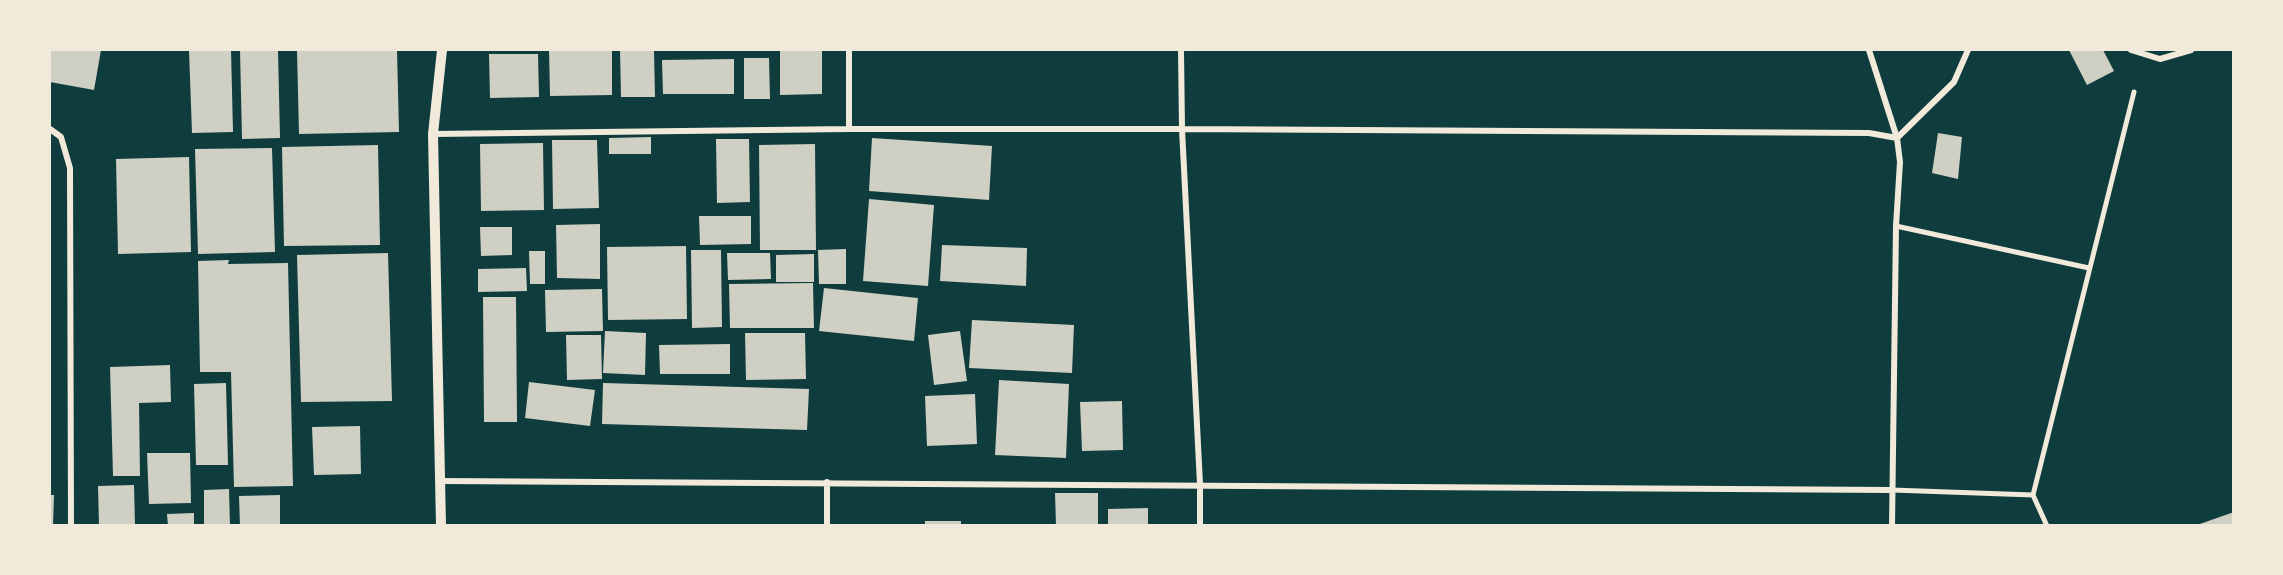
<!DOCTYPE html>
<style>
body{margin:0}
#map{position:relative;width:2283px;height:575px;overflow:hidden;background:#0f3d3e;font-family:Ubuntu,sans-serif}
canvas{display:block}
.frame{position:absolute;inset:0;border:51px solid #f1e9da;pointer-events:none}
</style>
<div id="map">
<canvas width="2283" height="575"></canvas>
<div class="frame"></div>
</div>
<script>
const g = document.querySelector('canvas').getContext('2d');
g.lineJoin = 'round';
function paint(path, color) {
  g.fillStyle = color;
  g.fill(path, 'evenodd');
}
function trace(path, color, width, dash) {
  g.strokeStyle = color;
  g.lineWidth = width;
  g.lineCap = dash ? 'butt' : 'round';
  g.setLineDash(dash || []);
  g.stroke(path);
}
const building = new Path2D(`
 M50,50H101L94,90L50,82Z
 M189,50H231L233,132L192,133Z
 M240,50H278L280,138L242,139Z
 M297,50H397L399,132L299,134Z
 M549,50H612V95L550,96Z
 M620,50H654L655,97H621Z
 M780,50H822V94L780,95Z
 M2069,50H2103L2114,71L2087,85Z
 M489,54H538L539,97L490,98Z
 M744,58H769L770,99H744Z
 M734,59V94H663L662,60Z
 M1938,133L1962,137L1958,179L1932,173Z
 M651,137V154H609V138Z
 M872,138L992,146L989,200L869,191Z
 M716,139H749L750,202L717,203Z
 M552,140H597L599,208L553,209Z
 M543,143L544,210L481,211L480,144Z
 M815,144L816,250H760L759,145Z
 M378,145L380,245L284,246L282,147Z
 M272,148L275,252L198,254L195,149Z
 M189,157L191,252L118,254L116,159Z
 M869,199L934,205L928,286L863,281Z
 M699,216H751V244L700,245Z
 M600,224V279L557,278L556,225Z
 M480,227H512V255L481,256Z
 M942,245L1027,248L1026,286L940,281Z
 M686,246L687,319L608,320L607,247Z
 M846,249V284H819L818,250Z
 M691,250H721L722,327L692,328Z
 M529,251H545V284H530Z
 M388,253L392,401L301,402L297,255Z
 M727,253H770L771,279L728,280Z
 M814,254V282H776V255Z
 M229,260L228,264L288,263L293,486L234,487L231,372H200L198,261Z
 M526,268L527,291L478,292V269Z
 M813,283L814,328H730L729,284Z
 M824,288L918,298L914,341L819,331Z
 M602,289L603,331L546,332L545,290Z
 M483,297H516L517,422H484Z
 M972,320L1074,325L1072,373L969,368Z
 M605,331L646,333L645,375L603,373Z
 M960,331L967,381L934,385L928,335Z
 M745,333H805L806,379L746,380Z
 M566,335H601L602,379L567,380Z
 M730,344V374H660L659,345Z
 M170,365L171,402L139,403L140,476H113L110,367Z
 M999,380L1069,384L1066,458L995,455Z
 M529,382L595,390L590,426L525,418Z
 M226,383L228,465H196L194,384Z
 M603,383L809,389L807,430L602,424Z
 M975,394L977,444L927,446L925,396Z
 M1122,401L1123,450L1082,451L1080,402Z
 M360,426L361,474L314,475L312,427Z
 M147,453H190L191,503L149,504Z
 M134,485L135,526H99L98,486Z
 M229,489L230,526H204V490Z
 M1055,493H1098V526H1056Z
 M50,495H54L53,526H50Z
 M280,495V526H240L239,496Z
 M1148,508V526H1108V509Z
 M2234,512V526H2197V525Z
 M194,513V526H168L167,514Z
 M925,521H961V526H925Z`);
const pedestrian = new Path2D(`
 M1896,226L2089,268
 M1892,490L2033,495
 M2047,526L2033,495L2134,92`);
const minor = new Path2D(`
 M849,50V129
 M1181,50L1182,129L1200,484V526
 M1869,50L1897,138L1900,162L1896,226L1892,526
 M2131,50L2160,59L2191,50
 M50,129L61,137L70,168L71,526
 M433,134L849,129H1182L1869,133L1897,138
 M1897,138L1954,82L1968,50
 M441,481L1892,490
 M827,526V482`);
const tertiary = new Path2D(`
 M441,526L433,134L442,50`);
paint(building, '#cfcfc3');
trace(pedestrian, '#f1e9da', 5);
trace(minor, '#f1e9da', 6);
trace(tertiary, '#f1e9da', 10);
</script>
